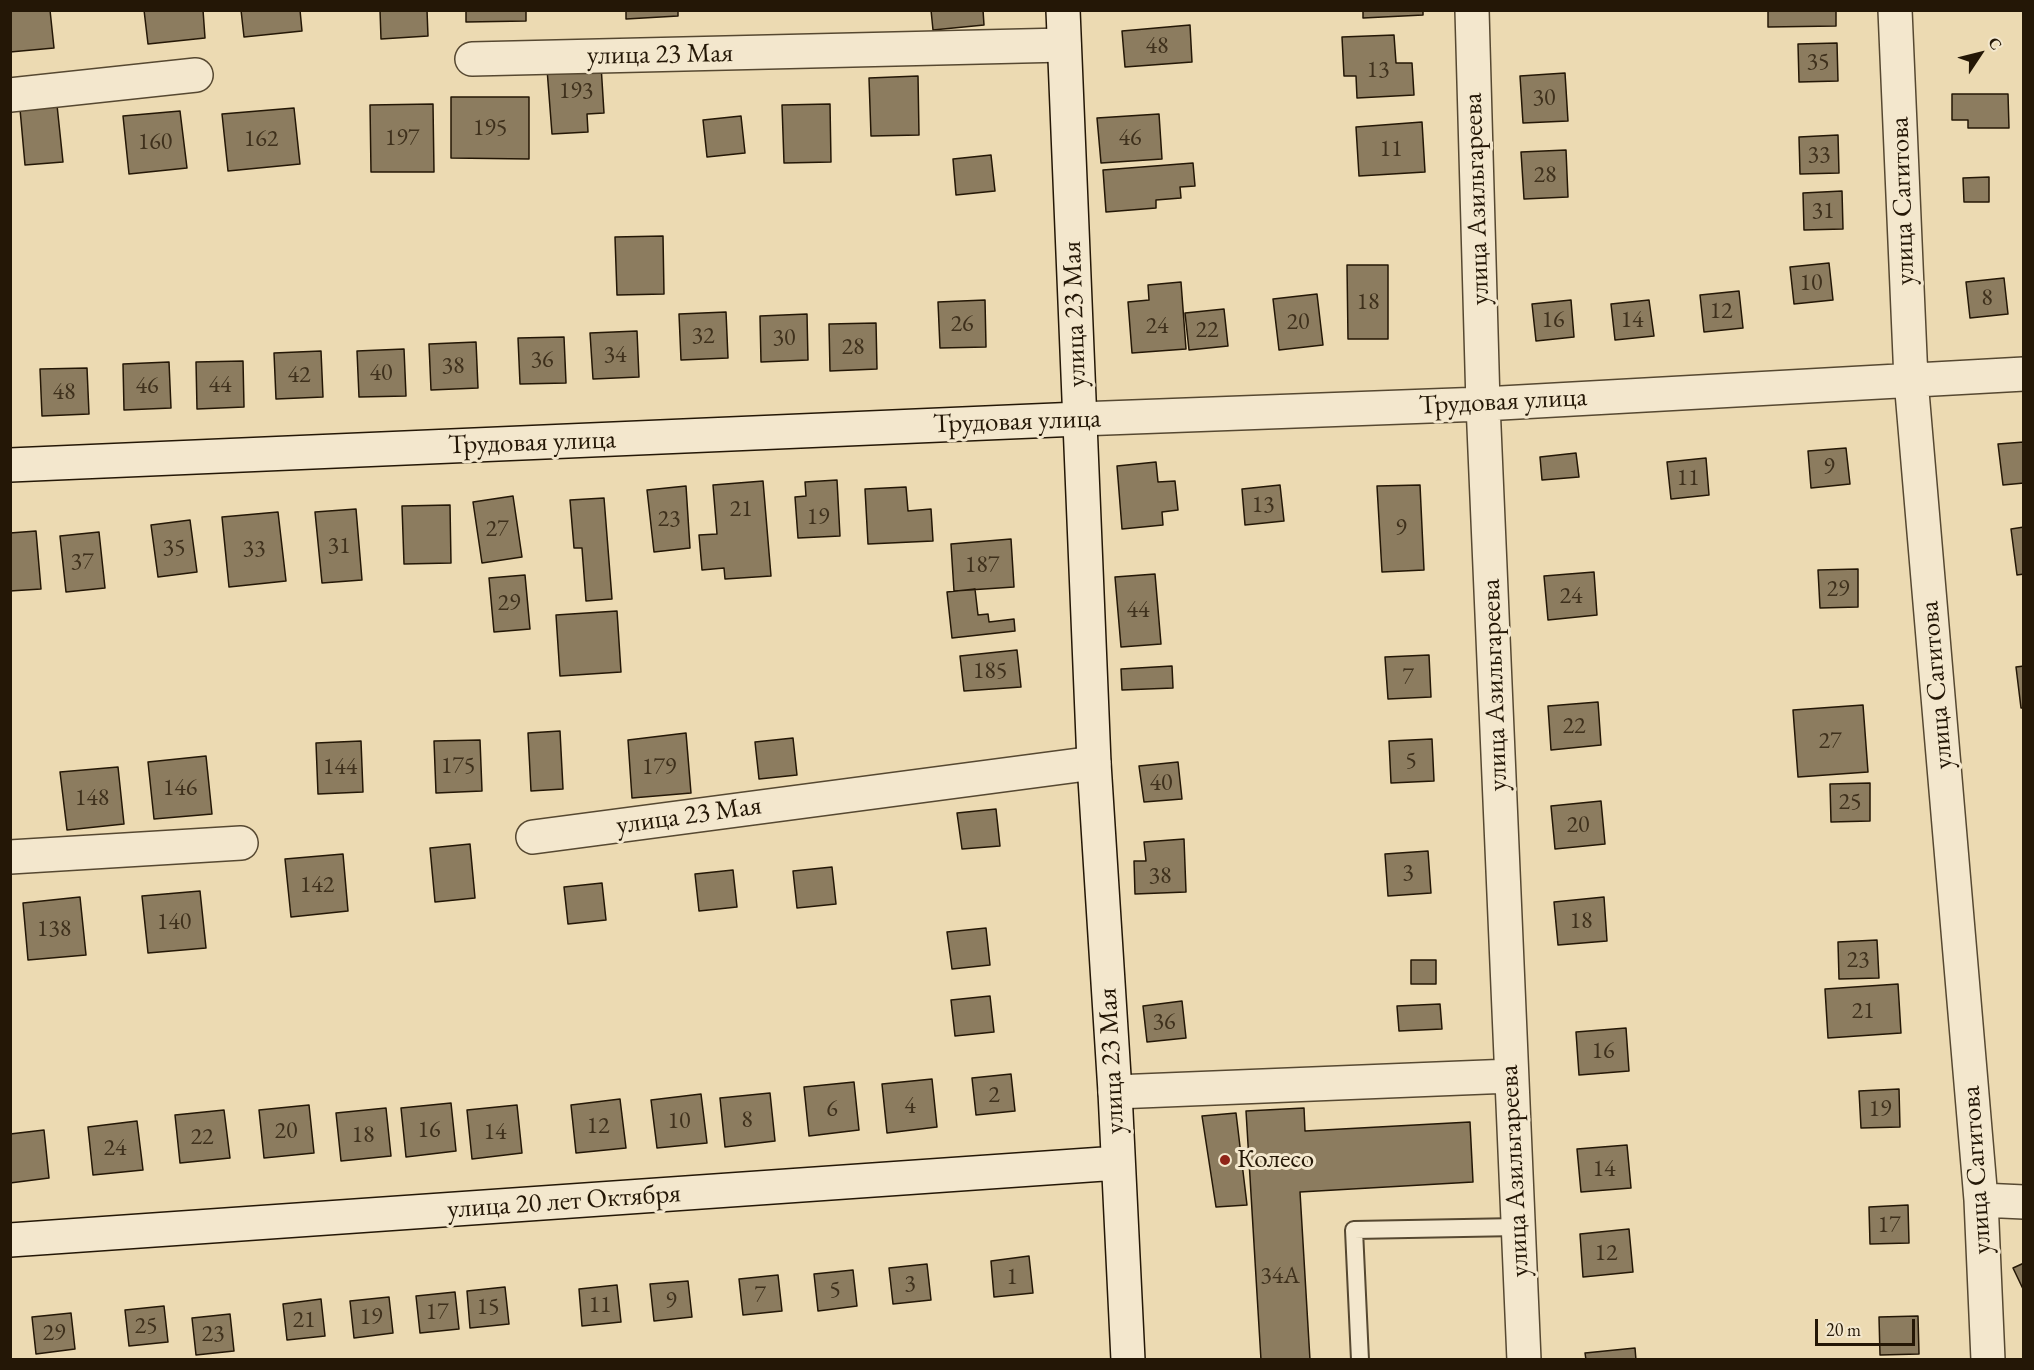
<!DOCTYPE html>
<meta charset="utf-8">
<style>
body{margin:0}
#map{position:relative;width:2034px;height:1370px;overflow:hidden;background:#ecdab2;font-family:"EB Garamond",serif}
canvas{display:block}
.frame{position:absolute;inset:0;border:12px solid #241706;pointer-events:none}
.north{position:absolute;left:1950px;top:24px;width:60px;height:60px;-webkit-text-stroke:4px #f3e7cd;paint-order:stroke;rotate:55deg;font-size:16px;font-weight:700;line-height:24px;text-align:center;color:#241706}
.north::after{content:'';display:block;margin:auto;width:21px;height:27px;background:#241706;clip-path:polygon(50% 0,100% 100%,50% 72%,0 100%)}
.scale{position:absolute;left:1815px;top:1319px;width:100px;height:27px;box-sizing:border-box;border:3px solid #241706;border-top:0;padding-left:8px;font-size:18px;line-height:21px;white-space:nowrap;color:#241706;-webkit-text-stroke:4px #f3e7cd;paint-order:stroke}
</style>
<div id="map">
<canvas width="2034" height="1370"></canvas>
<div class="frame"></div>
<div class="north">С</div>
<div class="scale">20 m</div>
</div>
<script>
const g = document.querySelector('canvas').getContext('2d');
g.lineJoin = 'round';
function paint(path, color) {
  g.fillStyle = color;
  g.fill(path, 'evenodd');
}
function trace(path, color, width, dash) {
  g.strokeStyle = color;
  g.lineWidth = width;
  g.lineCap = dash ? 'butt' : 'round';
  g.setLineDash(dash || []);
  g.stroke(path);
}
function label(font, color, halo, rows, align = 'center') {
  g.font = font + ' "EB Garamond",serif';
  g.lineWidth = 6;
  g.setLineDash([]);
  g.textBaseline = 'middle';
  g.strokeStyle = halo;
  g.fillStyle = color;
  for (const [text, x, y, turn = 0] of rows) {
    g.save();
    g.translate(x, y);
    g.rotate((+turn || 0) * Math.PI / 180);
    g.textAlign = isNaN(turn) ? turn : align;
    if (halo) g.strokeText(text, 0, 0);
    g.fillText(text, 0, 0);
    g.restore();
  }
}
const building = new Path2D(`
 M10,10H50L54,48L10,52Z
 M144,10H203L205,38L148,44Z
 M241,10H300L302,31L244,37Z
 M380,10H427L428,36L381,39Z
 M466,10H526V21L466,22Z
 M626,10H678V16L626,19Z
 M931,10H983L984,25L933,30Z
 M1363,10H1423V15L1363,18Z
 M1768,10H1836V26L1768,27Z
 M1190,25L1192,62L1125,67L1122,31Z
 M1394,35L1396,63H1412L1414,95L1357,98L1356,76H1344L1342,37Z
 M1837,43L1838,81L1799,82L1798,44Z
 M601,65L604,113L587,114L588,132L552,134L547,69Z
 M1565,73L1568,121L1523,123L1520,76Z
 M918,76L919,135L871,136L869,78Z
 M1952,94H2008L2009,128H1968V120H1952Z
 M451,97H529V159L451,158Z
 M433,104L434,172H371L370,105Z
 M830,104L831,162L784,163L782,105Z
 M57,105L63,162L25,165L20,109Z
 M294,108L300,164L228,171L222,114Z
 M180,111L187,168L129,174L123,116Z
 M1159,114L1162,159L1101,163L1097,118Z
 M741,116L745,153L707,157L703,120Z
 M1422,122L1425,172L1359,176L1356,127Z
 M1838,135L1839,173L1800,174L1799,137Z
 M1566,150L1568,197L1524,199L1521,152Z
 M991,155L995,191L956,195L953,159Z
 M1193,163L1195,186L1180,187L1181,198L1156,200V208L1106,212L1103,170Z
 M1989,177V202H1964L1963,178Z
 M1842,191L1843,229L1804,230L1803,193Z
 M663,236L664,294L617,295L615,237Z
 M1829,263L1833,300L1794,304L1790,267Z
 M1347,265H1388V339H1348Z
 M2004,278L2008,314L1970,318L1966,282Z
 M1181,282L1186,349L1132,353L1128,302L1149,300L1148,285Z
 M1739,291L1743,328L1704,332L1700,295Z
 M1317,294L1323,345L1279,350L1273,299Z
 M985,300L986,347L940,348L938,302Z
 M1571,300L1574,337L1536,341L1532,304Z
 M1649,300L1654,336L1615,340L1611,304Z
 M1224,309L1228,346L1189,350L1185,313Z
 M726,312L728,358L681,360L679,314Z
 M807,314L808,360L761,362L760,316Z
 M876,323L877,369L830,371L829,324Z
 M637,331L639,377L593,379L590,333Z
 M564,337L566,383L520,384L518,338Z
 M476,342L478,388L431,390L429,344Z
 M404,349L406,396L359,397L357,351Z
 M321,351L323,397L276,399L274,353Z
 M243,361L244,407L197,409L196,362Z
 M169,362L171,408L124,410L123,364Z
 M87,368L89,414L42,416L40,369Z
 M2024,442V483L2003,485L1998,444Z
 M1846,448L1850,484L1811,488L1808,451Z
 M1576,453L1579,477L1542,480L1540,457Z
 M1706,458L1709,495L1671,499L1667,462Z
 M1156,462L1158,482L1175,481L1178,510L1162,512L1163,525L1122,529L1117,466Z
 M837,480L840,536L798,538L795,497L806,496L805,482Z
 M763,481L771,576L725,579L724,568L702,570L699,535L717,534L713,485Z
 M1280,485L1284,521L1245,525L1242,489Z
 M1420,485L1424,570L1382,572L1377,486Z
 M686,486L690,548L654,552L647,490Z
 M906,487L908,511L931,509L933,541L868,544L865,489Z
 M513,496L522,557L482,563L473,502Z
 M604,498L612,599L586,601L582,548H574L570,500Z
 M450,505L451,563L404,564L402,506Z
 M356,509L362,580L322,583L315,512Z
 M278,512L286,581L229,587L222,517Z
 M190,520L197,572L158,577L151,525Z
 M2024,527V574L2017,575L2011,529Z
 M36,531L41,589L10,591V533Z
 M99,532L105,588L66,592L60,536Z
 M1011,539L1014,587L954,591L951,544Z
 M1858,569V607L1820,608L1818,570Z
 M1594,572L1597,615L1548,620L1544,576Z
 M1155,574L1161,644L1121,647L1115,577Z
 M525,575L530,629L494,632L489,578Z
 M975,589L978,615L988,614L989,622L1014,619L1015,631L952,638L947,592Z
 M617,611L621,672L560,676L556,615Z
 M1017,650L1021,687L964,691L960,656Z
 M1429,655L1431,697L1388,699L1385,657Z
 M1172,666L1173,688L1122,690L1121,669Z
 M2024,666V708H2021L2016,667Z
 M1598,702L1601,745L1551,750L1548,706Z
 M1863,705L1868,772L1798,777L1793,710Z
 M560,731L563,789L531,791L528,733Z
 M686,733L691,793L632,798L628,740Z
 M793,738L797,775L759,779L755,742Z
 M1432,739L1434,781L1391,783L1389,741Z
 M480,740L482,791L436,793L434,741Z
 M361,741L363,792L318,794L316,743Z
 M206,756L212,814L154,819L148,762Z
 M1178,762L1182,799L1144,802L1139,766Z
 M118,767L124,824L67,830L60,772Z
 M1870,783V821L1831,822L1830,784Z
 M1601,801L1605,844L1555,849L1551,806Z
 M996,809L1000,846L962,849L957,813Z
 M1184,839L1186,892L1135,894L1134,861H1146L1144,842Z
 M470,844L475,898L435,902L430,848Z
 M1428,851L1431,893L1388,896L1385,854Z
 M343,854L348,911L291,917L285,859Z
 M832,867L836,904L797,908L793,871Z
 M733,870L737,907L699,911L695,874Z
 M602,883L606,920L568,924L564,887Z
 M200,891L206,948L148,953L142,896Z
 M80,897L86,955L28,960L23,903Z
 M1604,897L1607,941L1558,945L1554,902Z
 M986,928L990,965L952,969L947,932Z
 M1877,940L1879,978L1839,979L1838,942Z
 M1411,960H1436V984H1411Z
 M1898,984L1901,1033L1828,1038L1825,989Z
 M990,996L994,1032L955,1036L951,1000Z
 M1182,1001L1186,1038L1147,1042L1143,1006Z
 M1440,1004L1442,1029L1399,1031L1397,1006Z
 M1626,1028L1629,1071L1579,1075L1576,1032Z
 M1011,1074L1015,1111L976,1115L972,1078Z
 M932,1079L937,1127L887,1133L882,1084Z
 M854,1082L859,1130L809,1136L804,1087Z
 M1899,1089L1900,1127L1861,1128L1859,1091Z
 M770,1093L775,1141L725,1147L720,1098Z
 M701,1094L707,1143L657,1148L651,1100Z
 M620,1099L626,1148L576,1153L571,1105Z
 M451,1103L456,1151L406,1157L401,1108Z
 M309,1105L314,1153L264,1158L259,1110Z
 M517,1105L522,1153L472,1159L467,1110Z
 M386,1108L391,1156L341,1161L336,1113Z
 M1304,1108L1305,1131L1470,1122L1473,1182L1300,1192L1310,1360H1261L1246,1111Z
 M224,1110L230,1158L180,1163L175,1115Z
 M1236,1113L1247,1205L1216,1207L1202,1116Z
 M137,1121L143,1170L93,1175L88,1127Z
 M44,1130L49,1178L10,1183V1134Z
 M1627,1145L1631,1188L1581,1192L1577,1149Z
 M1908,1205L1909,1243L1870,1244L1869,1207Z
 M1629,1229L1633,1272L1583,1277L1580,1234Z
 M1029,1256L1033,1293L994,1297L991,1261Z
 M2024,1263V1291L2013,1268Z
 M927,1264L931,1300L893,1304L889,1268Z
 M853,1270L857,1306L818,1311L814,1274Z
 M778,1275L782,1311L743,1315L739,1279Z
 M688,1281L692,1317L654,1321L650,1284Z
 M617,1285L621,1322L582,1326L579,1289Z
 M505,1287L509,1324L470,1328L467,1291Z
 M455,1292L459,1329L420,1333L416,1296Z
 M389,1297L393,1333L354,1338L350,1301Z
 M321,1299L325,1336L287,1340L283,1304Z
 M164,1306L168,1342L129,1346L125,1310Z
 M71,1313L75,1349L36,1354L32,1317Z
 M230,1314L234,1351L196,1355L192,1318Z
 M1918,1316L1919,1354L1880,1355L1879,1317Z
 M1635,1348L1636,1360H1586L1585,1353Z`);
const service = new Path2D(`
 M1360,1360L1354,1230L1518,1227`);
const minor = new Path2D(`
 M1472,10L1483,404L1524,1360
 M1895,10L1911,380L1981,1200L1988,1360
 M472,59L1064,45
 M10,95L196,75
 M1079,419L1483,404L2024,374
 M533,837L1094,763
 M10,857L241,843
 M1115,1092L1511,1076
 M1981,1200L2024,1202`);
const secondary = new Path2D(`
 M1063,10L1094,763L1115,1092L1128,1360
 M10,465L1079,419
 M10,1240L1118,1163`);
const markers = [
 [1225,1160,6,"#8f2418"]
];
const numberNames = [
 ["48",1157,46],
 ["35",1818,62],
 ["13",1378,70],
 ["193",576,91],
 ["30",1544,98],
 ["195",490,128],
 ["197",402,138],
 ["46",1130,138],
 ["162",261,139],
 ["160",155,142],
 ["11",1391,149],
 ["33",1819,155],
 ["28",1545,175],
 ["31",1823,211],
 ["10",1811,283],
 ["8",1987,298],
 ["18",1368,302],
 ["12",1721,311],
 ["16",1553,320],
 ["14",1632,320],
 ["20",1298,322],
 ["26",962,324],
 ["24",1157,326],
 ["22",1207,330],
 ["32",703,336],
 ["30",784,338],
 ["28",853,347],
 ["34",615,355],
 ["36",542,360],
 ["38",453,366],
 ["40",381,373],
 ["42",299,375],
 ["44",220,385],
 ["46",147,386],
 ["48",64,392],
 ["9",1829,467],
 ["11",1688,478],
 ["13",1263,505],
 ["21",741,509],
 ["19",818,517],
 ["23",669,519],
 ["9",1401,528],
 ["27",497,529],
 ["31",339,546],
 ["35",174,548],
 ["33",254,549],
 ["37",82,562],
 ["187",982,565],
 ["29",1838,589],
 ["24",1571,596],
 ["29",509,603],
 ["44",1138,610],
 ["185",990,671],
 ["7",1408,677],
 ["22",1574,726],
 ["27",1830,741],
 ["5",1411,761],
 ["175",458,766],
 ["144",340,767],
 ["179",659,767],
 ["40",1161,783],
 ["146",180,788],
 ["148",92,798],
 ["25",1850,802],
 ["20",1578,825],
 ["3",1408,873],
 ["38",1160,876],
 ["142",317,885],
 ["18",1581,921],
 ["140",174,922],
 ["138",54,929],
 ["23",1858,960],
 ["21",1863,1011],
 ["36",1164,1022],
 ["16",1603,1051],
 ["2",994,1095],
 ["4",910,1106],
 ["6",832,1109],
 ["19",1880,1109],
 ["8",747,1120],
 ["10",679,1121],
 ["12",598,1126],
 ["16",429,1130],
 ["20",286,1131],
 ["14",495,1132],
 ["18",363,1135],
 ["22",202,1137],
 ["24",115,1148],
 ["14",1604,1169],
 ["17",1889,1225],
 ["12",1606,1253],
 ["34А",1280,1276],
 ["1",1012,1277],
 ["3",910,1284],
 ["5",835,1290],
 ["7",760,1295],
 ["9",671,1301],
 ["11",600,1305],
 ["15",488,1307],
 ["17",437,1312],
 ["19",371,1317],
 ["21",304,1320],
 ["25",146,1326],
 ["29",54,1333],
 ["23",213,1334]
];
const streetNames = [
 ["улица 23 Мая",660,55,-1],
 ["улица Азильгареева",1477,199,-92],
 ["улица Сагитова",1903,201,-92],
 ["улица 23 Мая",1075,314,-92],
 ["Трудовая улица",1503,402,-3],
 ["Трудовая улица",1017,422,-2],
 ["Трудовая улица",532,443,-2],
 ["улица Азильгареева",1495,685,-92],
 ["улица Сагитова",1937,685,-95],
 ["улица 23 Мая",689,816,-8],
 ["улица 23 Мая",1112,1061,-93],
 ["улица Сагитова",1977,1170,-94],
 ["улица Азильгареева",1515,1171,-93],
 ["улица 20 лет Октября",564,1202,-4]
];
const poiNames = [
 ["Колесо",1237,1160]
];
paint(building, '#8c7c5f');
trace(building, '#241706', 1.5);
trace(service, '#564831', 20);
trace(minor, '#564831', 36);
trace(secondary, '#241706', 36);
trace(service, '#f3e7cd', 16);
trace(minor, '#f3e7cd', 33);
trace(secondary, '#f3e7cd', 33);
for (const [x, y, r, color] of markers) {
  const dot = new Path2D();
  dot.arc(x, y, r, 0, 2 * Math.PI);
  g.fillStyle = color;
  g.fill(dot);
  trace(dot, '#f3e7cd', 2);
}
label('24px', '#3e301c', null, numberNames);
label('27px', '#241706', '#f3e7cd', streetNames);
label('27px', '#241706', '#f3e7cd', poiNames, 'left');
</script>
